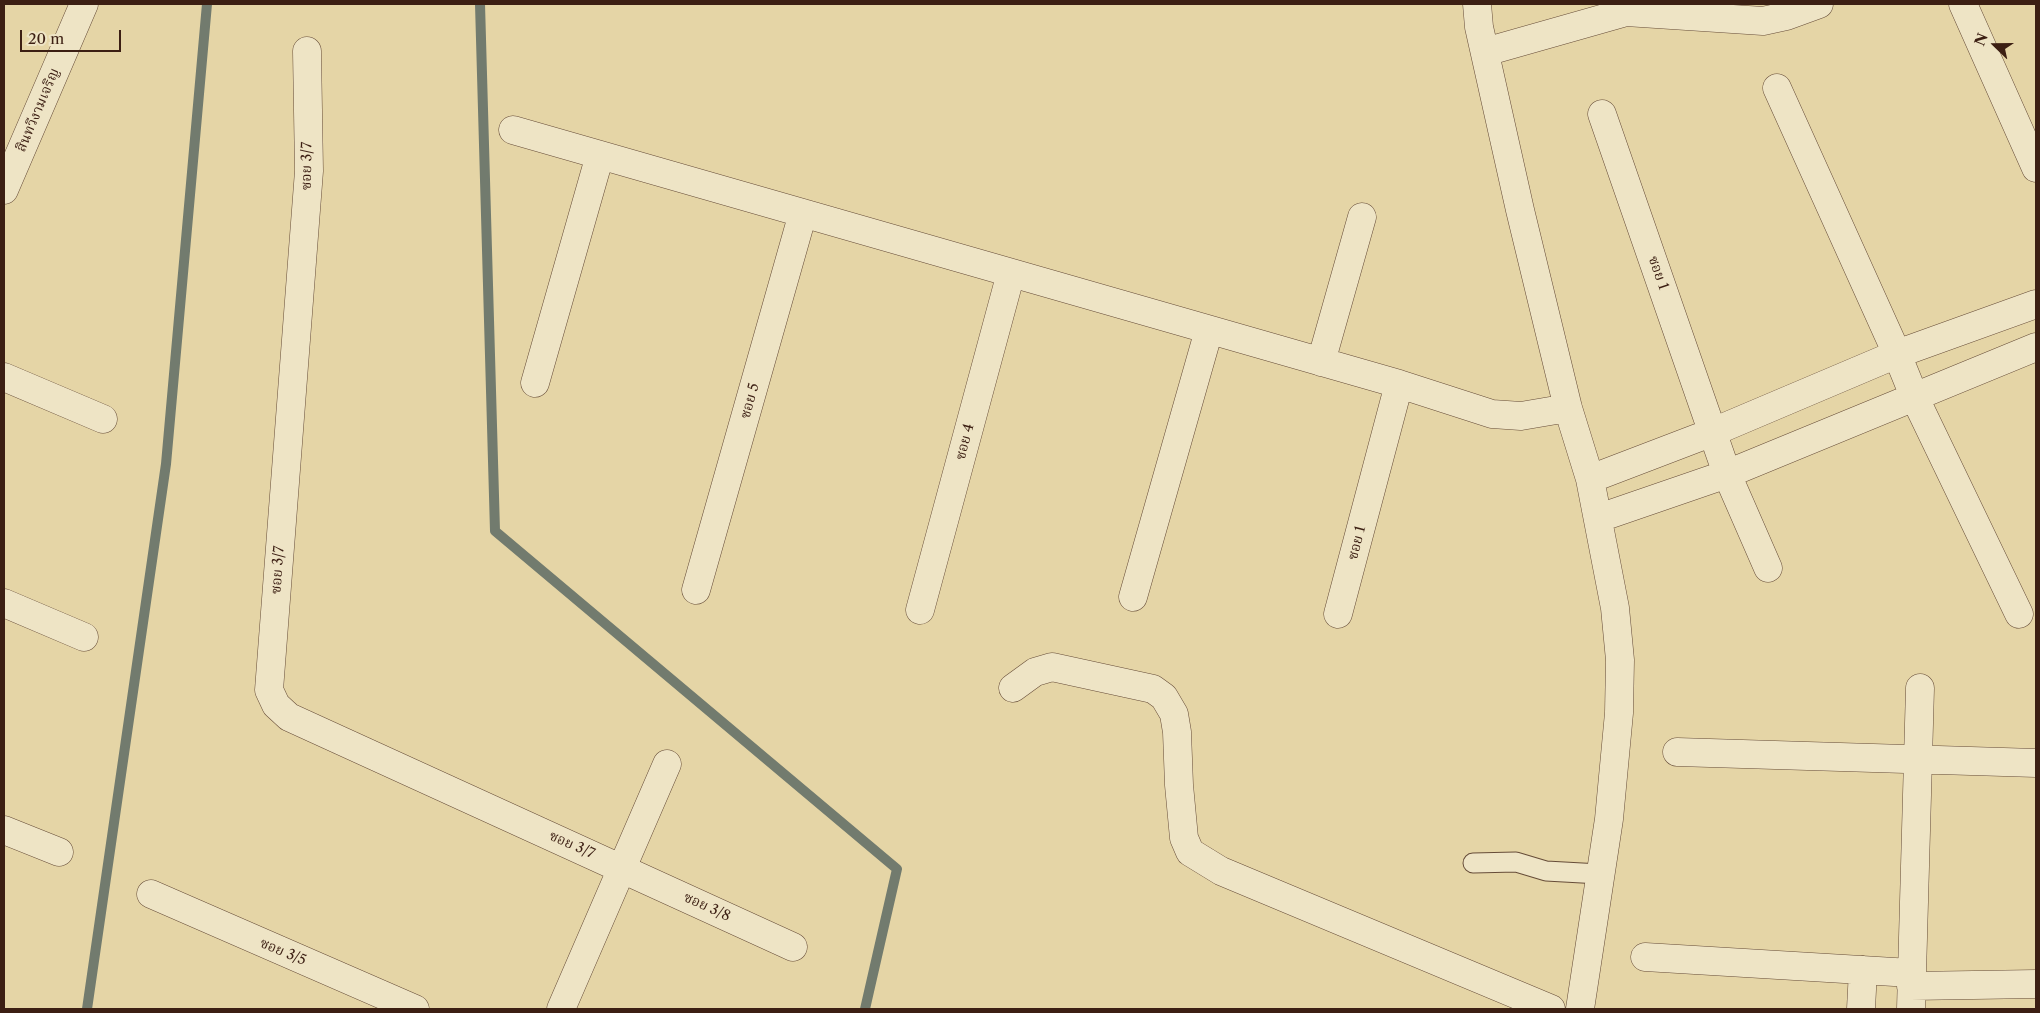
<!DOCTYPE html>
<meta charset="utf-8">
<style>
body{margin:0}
#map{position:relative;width:2040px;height:1013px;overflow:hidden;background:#e5d5a6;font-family:"Libre Caslon Text",serif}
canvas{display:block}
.frame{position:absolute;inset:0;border:5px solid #3c1f13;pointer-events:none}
.north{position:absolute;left:1970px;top:20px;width:50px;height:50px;-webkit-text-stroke:4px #eee4c5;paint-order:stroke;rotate:292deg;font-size:14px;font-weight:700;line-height:20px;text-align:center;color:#3c1f13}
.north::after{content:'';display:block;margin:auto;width:18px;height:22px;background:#3c1f13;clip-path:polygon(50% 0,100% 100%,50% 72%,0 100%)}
.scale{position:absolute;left:20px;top:30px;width:101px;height:22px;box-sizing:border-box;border:2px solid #3c1f13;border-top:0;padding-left:6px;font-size:15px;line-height:18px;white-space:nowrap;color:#3c1f13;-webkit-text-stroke:4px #eee4c5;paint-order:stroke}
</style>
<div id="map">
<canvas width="2040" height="1013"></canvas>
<div class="frame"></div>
<div class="north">N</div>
<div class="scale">20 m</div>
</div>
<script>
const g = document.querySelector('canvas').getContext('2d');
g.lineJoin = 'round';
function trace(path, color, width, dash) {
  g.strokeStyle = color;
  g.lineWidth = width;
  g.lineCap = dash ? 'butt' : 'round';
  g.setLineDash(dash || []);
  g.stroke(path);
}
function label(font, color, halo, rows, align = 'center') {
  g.font = font + ' "Libre Caslon Text","Noto Serif Thai",serif';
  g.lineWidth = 5;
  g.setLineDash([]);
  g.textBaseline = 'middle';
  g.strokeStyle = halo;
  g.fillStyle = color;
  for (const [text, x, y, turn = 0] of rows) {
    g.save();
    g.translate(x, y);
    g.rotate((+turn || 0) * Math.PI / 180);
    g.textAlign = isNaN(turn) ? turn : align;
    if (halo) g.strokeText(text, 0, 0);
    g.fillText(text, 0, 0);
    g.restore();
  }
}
const stream = new Path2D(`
 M480,4L495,531L897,869L865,1009
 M87,1009L166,464L207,4`);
const lane = new Path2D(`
 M1473,863L1516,862L1546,871L1600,874`);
const street = new Path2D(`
 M1477,4L1479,27L1520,210L1568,408L1590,479L1615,608L1620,660L1619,713L1609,819L1580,1009
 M1963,4L2036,168
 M307,51L309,171L269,690L276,705L289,717L793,947
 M1485,52L1626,12L1763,21L1786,16L1819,4
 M1777,88L1897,354L1914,396L2019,614
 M1602,114L1727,474L1768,568
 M513,130L1399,384L1492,414L1521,416L1568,408
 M4,190L84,4
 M1321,362L1362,217
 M4,377L103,419
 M535,383L600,155
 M1590,479L1713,432L1897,354L2036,304
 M1599,518L1727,474L2036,347
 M696,590L803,213
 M1133,597L1209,330
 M4,603L84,637
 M920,610L1011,273
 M1338,614L1399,384
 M1013,688L1035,672L1052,667L1153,689L1164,697L1174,714L1177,732L1179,785L1184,838L1190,852L1221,871L1551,1009
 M1677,752L2036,763
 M4,830L59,852
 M151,894L415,1009
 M1645,957L1911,973
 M1911,986L2036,984
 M561,1009L667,764
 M1861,1009L1863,970
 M1911,1009L1920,688`);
const streetNames = [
 ["สินทวีงามเจริญ",38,110,-67],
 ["ซอย 3/7",307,166,-89],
 ["ซอย 1",1658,273,71],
 ["ซอย 5",750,401,-74],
 ["ซอย 4",965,442,-75],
 ["ซอย 1",1357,543,-75],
 ["ซอย 3/7",278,570,-86],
 ["ซอย 3/7",572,845,24],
 ["ซอย 3/8",707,907,25],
 ["ซอย 3/5",283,952,23]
];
trace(stream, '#727b6e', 10);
trace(lane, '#664c38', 21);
trace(street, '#664c38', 29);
trace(lane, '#eee4c5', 19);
trace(street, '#eee4c5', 28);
label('14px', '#3c1f13', '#eee4c5', streetNames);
</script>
